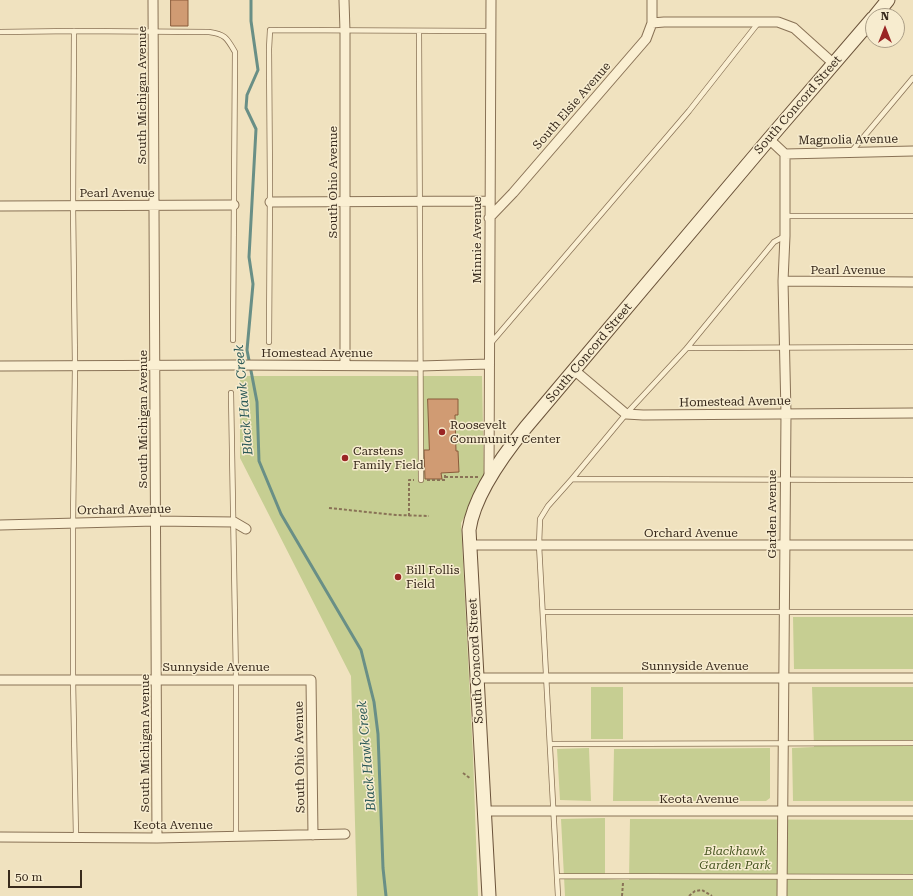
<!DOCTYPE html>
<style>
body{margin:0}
#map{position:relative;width:913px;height:896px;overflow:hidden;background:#f0e2bf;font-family:"Roboto Serif",serif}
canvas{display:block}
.north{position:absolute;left:865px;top:8px;width:40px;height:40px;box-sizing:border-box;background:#f7eccf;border:1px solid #ab9e87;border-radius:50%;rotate:0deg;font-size:11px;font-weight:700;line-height:16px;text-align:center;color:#382a1c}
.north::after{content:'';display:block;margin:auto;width:14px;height:18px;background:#9a2524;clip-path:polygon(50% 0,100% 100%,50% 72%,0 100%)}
.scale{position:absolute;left:8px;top:870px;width:74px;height:18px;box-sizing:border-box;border:2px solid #382a1c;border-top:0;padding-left:5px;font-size:12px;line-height:14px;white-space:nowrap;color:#382a1c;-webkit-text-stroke:3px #f7eccf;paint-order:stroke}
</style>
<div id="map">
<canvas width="913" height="896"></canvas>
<div class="north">N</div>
<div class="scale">50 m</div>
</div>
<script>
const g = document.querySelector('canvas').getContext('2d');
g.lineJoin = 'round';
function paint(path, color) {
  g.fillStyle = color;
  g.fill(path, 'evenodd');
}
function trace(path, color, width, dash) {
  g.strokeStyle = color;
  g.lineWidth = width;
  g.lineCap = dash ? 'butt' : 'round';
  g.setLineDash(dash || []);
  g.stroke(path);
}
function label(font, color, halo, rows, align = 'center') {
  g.font = font + ' "Roboto Serif",serif';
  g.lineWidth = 3;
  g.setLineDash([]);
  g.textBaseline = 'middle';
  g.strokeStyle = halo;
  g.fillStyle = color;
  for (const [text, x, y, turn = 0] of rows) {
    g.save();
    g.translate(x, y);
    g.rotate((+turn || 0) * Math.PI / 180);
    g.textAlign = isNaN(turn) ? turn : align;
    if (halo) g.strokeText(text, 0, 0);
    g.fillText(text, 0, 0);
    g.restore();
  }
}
const green = new Path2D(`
 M240,376H482L484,479L461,523L473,756L478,896H357L351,676L240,458Z
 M793,617H913V669H794Z
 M591,687H623V739H591Z
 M812,687H913V801H793L792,748L814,747Z
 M589,748L591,801L560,800L557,749Z
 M770,748V798L766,801H613L614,749Z
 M605,818V879L629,880L630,819L913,820V896H565L561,819Z`);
const stream = new Path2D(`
 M251,0V21L258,70L247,95L246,108L256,129L249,257L253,284L247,350L257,402L259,461L281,514L361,650L374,702L378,734L383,868L386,896`);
const building = new Path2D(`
 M171,0H188V26H171Z
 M428,399H458V415H455L456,451H458L459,472L441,473L442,479H425L424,450H429Z`);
const path = new Path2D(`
 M445,477H478
 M427,480H445V473
 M329,508L396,515L429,516
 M409,516V480H414
 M463,773L471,779
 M622,896L623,883
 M689,896L695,891L702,890L712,896`);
const lane = new Path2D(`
 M74,31L73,205L75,366L73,523V680L76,837
 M419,31L421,480
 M0,32L74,31L209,32C225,34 227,38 235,52L233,340
 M851,152L913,78
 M785,216H913
 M269,342L270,188L269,49L270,30L491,31
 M491,343L689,111L759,22
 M687,348L913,347
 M231,393L236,679V837
 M572,479L626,414L687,348L774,242L785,236
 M543,612H913
 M551,744L913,743
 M557,876L913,877
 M558,896L539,545L540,519L548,506L572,479L913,480`);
const street = new Path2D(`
 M153,0L157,838
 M344,0L345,31V365
 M652,23L664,22H778L794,28L834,64
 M769,139L785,154V236L783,281L786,414L782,896
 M785,154L913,151
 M270,202L489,201
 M0,206L234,205
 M489,218L513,193L646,39L652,23V0
 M783,281L913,282
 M0,366L236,365L420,366L489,364
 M574,370L626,414L643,415L913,413
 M489,479L491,0
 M0,525L155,521L234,522L246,529
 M470,545H913
 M477,678H913
 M0,680H311L313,835
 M485,811H913
 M0,837L157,838L345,834`);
const secondary = new Path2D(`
 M875,16L888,0
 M489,896L469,530C474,495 504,454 526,427L769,139L873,18`);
const markers = [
 [442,432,4,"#9a2524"],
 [345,458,4,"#9a2524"],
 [398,577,4,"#9a2524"]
];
const streetNames = [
 ["South Michigan Avenue",142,95,-90],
 ["South Concord Street",798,105,-49],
 ["South Elsie Avenue",572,106,-49],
 ["Magnolia Avenue",848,140,-1],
 ["South Ohio Avenue",333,182,-90],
 ["Pearl Avenue",117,193],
 ["Minnie Avenue",477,240,-90],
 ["Pearl Avenue",848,270],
 ["Homestead Avenue",317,353],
 ["South Concord Street",589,353,-50],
 ["Homestead Avenue",735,402,-1],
 ["South Michigan Avenue",143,419,-90],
 ["Orchard Avenue",124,510,-1],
 ["Garden Avenue",772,514,-90],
 ["Orchard Avenue",691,533],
 ["South Concord Street",476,661,-93],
 ["Sunnyside Avenue",695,666],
 ["Sunnyside Avenue",216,667],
 ["South Michigan Avenue",145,743,-90],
 ["South Ohio Avenue",300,757,-91],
 ["Keota Avenue",699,799],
 ["Keota Avenue",173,825]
];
const poiNames = [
 ["Roosevelt",450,425],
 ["Community Center",450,439],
 ["Carstens",353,451],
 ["Family Field",353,465],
 ["Bill Follis",406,570],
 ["Field",406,584]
];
const parkNames = [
 ["Blackhawk",735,851],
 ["Garden Park",735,865]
];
const waterNames = [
 ["Black Hawk Creek",244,400,-95],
 ["Black Hawk Creek",367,756,-95]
];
paint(green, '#c6ce92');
trace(stream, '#698f86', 3);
paint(building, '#d09b73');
trace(building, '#895b3b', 1);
trace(lane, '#897256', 6);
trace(street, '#897256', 11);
trace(secondary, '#6b533a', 15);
trace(path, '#897256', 2, [3, 2]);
trace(lane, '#faefd2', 4.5);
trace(street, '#faefd2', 9);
trace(secondary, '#faefd2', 13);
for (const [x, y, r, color] of markers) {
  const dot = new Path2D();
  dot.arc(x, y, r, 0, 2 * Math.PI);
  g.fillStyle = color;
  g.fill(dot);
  trace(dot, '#f7eccf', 1.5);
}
label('12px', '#382a1c', '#f7eccf', streetNames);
label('12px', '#382a1c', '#f7eccf', poiNames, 'left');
label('italic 12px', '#475521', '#f7eccf', parkNames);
label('italic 13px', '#2a5856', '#f7eccf', waterNames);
</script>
